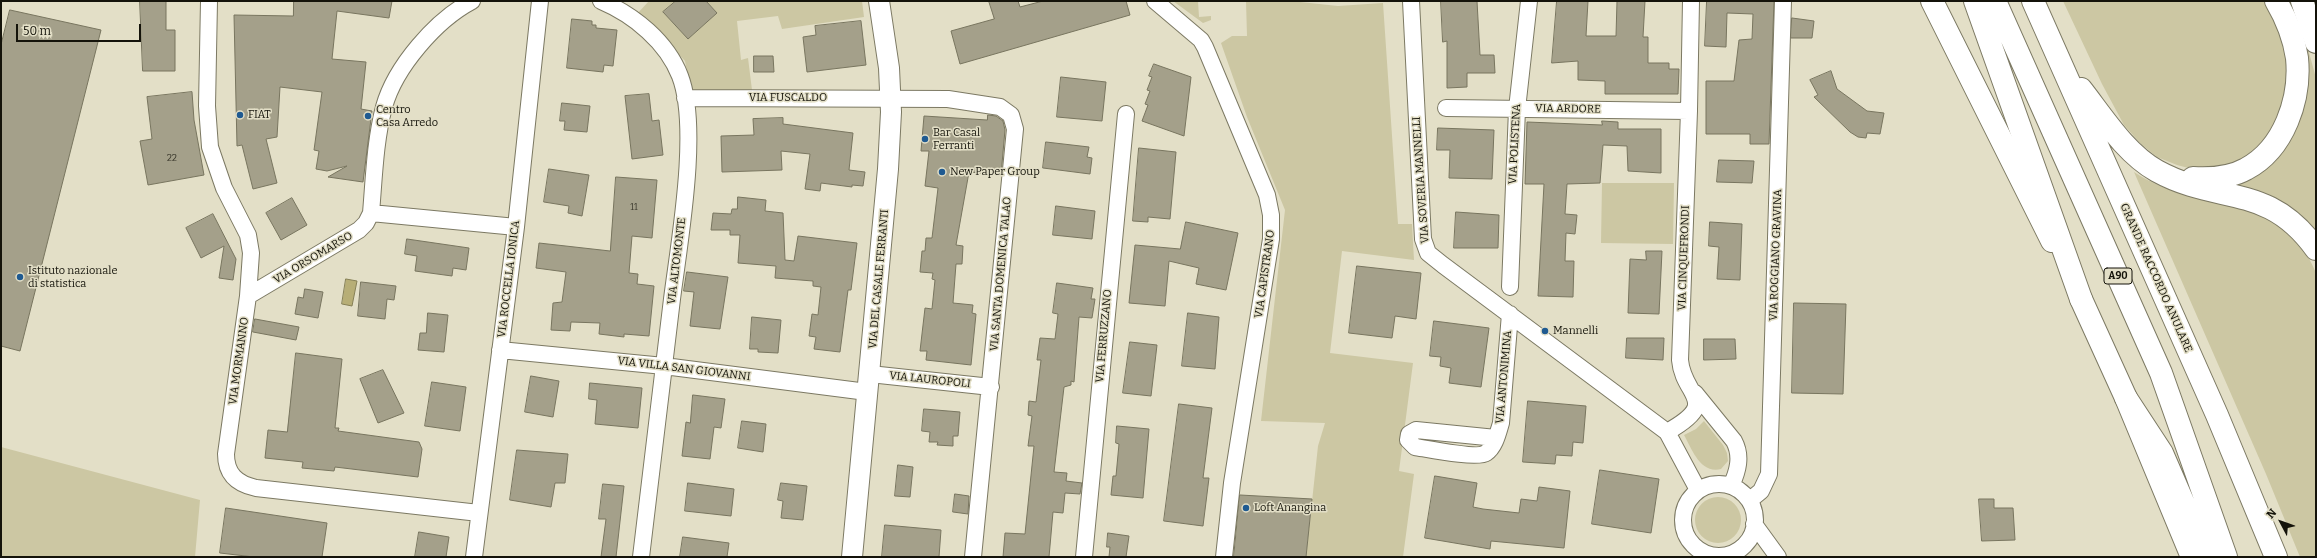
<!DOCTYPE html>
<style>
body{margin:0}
#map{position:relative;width:2317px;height:558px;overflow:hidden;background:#e3dfc7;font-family:Bitter,serif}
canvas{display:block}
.frame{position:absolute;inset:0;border:2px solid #14130a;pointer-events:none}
.north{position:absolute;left:2261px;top:502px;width:40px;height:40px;-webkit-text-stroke:3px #e3dfc7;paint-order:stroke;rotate:311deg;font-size:11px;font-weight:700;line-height:16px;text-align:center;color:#14130a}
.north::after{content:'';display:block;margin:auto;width:14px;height:18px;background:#14130a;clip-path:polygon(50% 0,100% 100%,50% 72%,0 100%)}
.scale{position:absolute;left:16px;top:24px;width:125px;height:18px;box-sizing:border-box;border:2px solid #14130a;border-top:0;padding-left:5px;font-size:12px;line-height:14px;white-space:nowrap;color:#14130a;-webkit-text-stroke:3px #e3dfc7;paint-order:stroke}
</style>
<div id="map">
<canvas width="2317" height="558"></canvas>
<div class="frame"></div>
<div class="north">N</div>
<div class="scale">50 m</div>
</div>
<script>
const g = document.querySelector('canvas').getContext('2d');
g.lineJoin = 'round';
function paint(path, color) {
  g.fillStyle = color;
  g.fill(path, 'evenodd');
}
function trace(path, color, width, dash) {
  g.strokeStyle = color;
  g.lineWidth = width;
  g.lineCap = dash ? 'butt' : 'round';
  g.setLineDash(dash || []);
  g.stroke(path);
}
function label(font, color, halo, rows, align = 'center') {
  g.font = font + ' Bitter,serif';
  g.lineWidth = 3;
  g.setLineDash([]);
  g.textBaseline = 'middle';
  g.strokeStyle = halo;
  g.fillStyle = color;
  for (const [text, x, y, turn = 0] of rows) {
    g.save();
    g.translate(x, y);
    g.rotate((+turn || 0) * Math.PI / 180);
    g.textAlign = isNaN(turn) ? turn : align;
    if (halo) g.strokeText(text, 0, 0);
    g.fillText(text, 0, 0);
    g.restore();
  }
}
const green = new Path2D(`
 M649,1H676L663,12L688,39L717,13L706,1H862L864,17L782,29L778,16L737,21L741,60L748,58L752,90L691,92L685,61L670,45L636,15Z
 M1173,1H1198L1199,17L1211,16V20L1203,23Z
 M1246,1H1291L1338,6L1383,3L1398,224H1412L1414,260L1342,251L1330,353L1413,363L1399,471L1414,474L1403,557H1306L1318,446L1325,423L1261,421L1285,210L1247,117L1221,43L1232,36H1247Z
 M2063,1H2266L2288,53L2287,98L2262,147L2231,166L2196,170L2177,165L2157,157L2141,144L2124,125L2102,84Z
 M2283,1H2292L2299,16L2316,78V231L2307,222L2222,186L2251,178L2259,173L2276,158L2292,134Z
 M2134,172C2197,215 2282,187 2316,273V557H2300L2266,474Z
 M1602,183H1674L1673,244L1601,243Z
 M1704,421L1723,445L1727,453L1728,461L1721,469C1700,474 1692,449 1684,435L1696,429Z
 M1,447L200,500L195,557H1Z
 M1695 520a23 23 0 1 1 46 0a23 23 0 1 1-46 0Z`);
const water = new Path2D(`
 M346,279L357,281L352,306L342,304Z`);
const building = new Path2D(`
 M140,1H166V30H175V71H143Z
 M294,1H392L389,18L337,11L332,59L366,62L361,109L372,111L363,182L328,177L347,166L327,171L316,169L319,151L314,150L322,92L280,87L277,137L266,139L277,183L253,189L242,145L237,146L234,15L293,16Z
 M676,1H706L717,13L688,39L663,12Z
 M989,1H1018L1020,7L1043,1H1126L1130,15L960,64L951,31L994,19Z
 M1441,1H1477L1480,55H1494L1495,73H1467V87L1447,88V41L1443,42Z
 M1557,1H1588L1586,36H1616L1617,1H1645L1643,37H1648V63H1669V69H1679L1678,94H1605V81L1578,80V61L1552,63Z
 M1707,1H1774L1769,144H1750V134H1706V81H1734L1739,40L1752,39L1753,14L1727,13L1726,47L1705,46Z
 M10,10L101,30L20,351L1,346V45Z
 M1792,18L1814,21L1812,38H1791Z
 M572,19L592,21V25H596V28L617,30L613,66L604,65L603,72L567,68Z
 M861,21L866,65L807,72L803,37L816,35L815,26Z
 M754,56H773L774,72H754Z
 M1154,64L1191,77L1184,136L1142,121L1148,105L1145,104L1150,91L1147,90L1152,77L1149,76Z
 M1831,71L1837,89L1867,111L1884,113L1880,134L1867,133L1866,138L1858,137L1850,132L1814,97L1818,95L1810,80Z
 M1061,77L1106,82L1102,121L1057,117Z
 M192,92L194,120L204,175L148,185L140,141L152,139L147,97Z
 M649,94L652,121L659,120L663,155L632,159L625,96Z
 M562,103L590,106L587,132L564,130L565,121H560Z
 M988,115L996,116L1003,121L1005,130L1001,175L969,172L956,245L963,246L962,264H956L953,303L973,305L972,313L976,314L971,365L926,360L927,351H920L925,308L932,309L935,280L932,279L933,273L920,272L922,251H925L926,238H932L938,188L925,186L929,151H921L924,116L987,120Z
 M783,118V124L853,133L849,170L865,172L863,186L852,185V187L821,183L820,191L805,189L810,154L781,151L782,170L722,172L721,136L754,135L753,119Z
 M1602,121L1618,122V129H1661V173L1628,171L1627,146L1603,145L1600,183L1567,184L1565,214L1577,215L1575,234L1566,233L1565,261H1574L1573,297L1538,296L1544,184H1525L1527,122L1602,125Z
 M1438,128L1494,130L1492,179L1449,178L1450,150H1437Z
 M1046,142L1089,147L1087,157L1092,158L1090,174L1043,168Z
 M1139,148L1176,152L1170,219L1148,217V222L1133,221Z
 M1719,160L1754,161L1752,183L1717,182Z
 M549,169L589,175L582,216L568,213L569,206L544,202Z
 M616,177L657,180L652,238L632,236L629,273L638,274L637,284L654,286L649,336L624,334V337L599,334L600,323L571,322L570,331L551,330L553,303L562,302L566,272L536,268L539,243L610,251Z
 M738,197L766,200L765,211L783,213L785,260L794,261L798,236L857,243L851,290H848L840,352L814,349L816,337L809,336L812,314L818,315L821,287L813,286V281L775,278L776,266L738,263L740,235H730V230H711L713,213L731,214L732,209H737Z
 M292,198L307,225L281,240L266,213Z
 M1056,206L1095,211L1092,239L1053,235Z
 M1456,212L1499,215L1498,248H1454Z
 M213,214L236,259L233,280L219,278L224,246L201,258L186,228Z
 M1186,222L1238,233L1226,290L1196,284L1199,268L1169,261L1165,306L1129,303L1135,245L1180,249Z
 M1710,222L1742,224L1740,280L1717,279L1719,247L1709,246Z
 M407,239L469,248L466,270L453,268L452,276L415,271L417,256L405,254Z
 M1646,251H1662L1659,314L1628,313L1630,259L1646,260Z
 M1357,266L1421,273L1416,319L1395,316L1392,338L1349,333Z
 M687,272L728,277L720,329L690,326L694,292L684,291Z
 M361,282L396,286L394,300L387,299L385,319L358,316Z
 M1057,283L1093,288L1091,299H1095L1092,318L1079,317L1074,382L1071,381V385L1064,387L1054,472L1067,473L1066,481L1082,483L1080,494L1065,493L1063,513L1053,512L1049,557H1003L1005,533L1025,534L1034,446H1028L1032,416L1028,415L1029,401L1036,402L1041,360H1037L1040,338L1055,339L1058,314L1053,313Z
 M305,289L323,292L318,318L295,314L298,297L303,298Z
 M1794,303L1846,304L1843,394L1792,393Z
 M428,313L448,315L444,352L418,350L420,333H426Z
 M1188,313L1219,317L1215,369L1182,366Z
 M752,317L781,320L778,353L758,352V349H750Z
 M255,319L299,327L296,340L253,332Z
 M1434,321L1489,328L1481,387L1449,383L1451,368L1440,366L1441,357L1430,356Z
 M1627,338H1664L1663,360L1626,358Z
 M1704,339H1735L1736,359L1704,360Z
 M1130,342L1157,345L1151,396L1123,393Z
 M296,353L342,359L335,428H339L338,431L419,442L422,449L418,477L335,467L334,471L302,468L303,462L265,458L268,430L287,432Z
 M383,370L404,413L378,423L360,379Z
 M531,376L559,381L553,417L525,412Z
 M432,382L466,387L460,431L425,426Z
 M590,383L642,388L638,428L595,424L597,400L589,399Z
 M693,395L725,399L721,428L714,427L710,459L682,456L686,422L690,423Z
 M1528,401L1586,406L1583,443L1573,442L1572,456L1556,455L1555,464L1523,462Z
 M1179,404L1212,408L1203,478H1209L1203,526L1164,521Z
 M924,409L960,412L958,436H953V446L937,445L938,442H929L930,432L922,431Z
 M742,421L766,424L763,452L738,448Z
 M1117,426L1149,429L1143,498L1111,495L1113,476H1116L1119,444L1116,443Z
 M517,450L568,454L565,483H555L551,507L510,500Z
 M898,465L913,467L910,497L895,496Z
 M1600,470L1659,479L1651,533L1592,524Z
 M1435,476L1477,483L1473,507L1483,509L1519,513L1521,499L1537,501L1539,487L1570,491L1564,548L1491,541L1490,549L1425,538Z
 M688,483L734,489L731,516L685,511Z
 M781,483L807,486L803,520L781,518L783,501L778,500Z
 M603,484L624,486L616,557H601L606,519H599Z
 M955,494L969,496L968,514L953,512Z
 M1240,495L1312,499L1306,557H1234Z
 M1979,499H1994V508H2013L2015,540L1982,541Z
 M226,508L327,523L322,557H254L220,553Z
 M885,525L941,530L939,557H882Z
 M419,532L449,537L446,557H415Z
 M1108,533L1129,536L1126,557H1109L1110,547H1107Z
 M683,537L729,543L727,557H680Z`);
const minor = new Path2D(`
 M209,1L207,106L210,147L224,188L248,235L251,253L248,296L226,454C226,474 237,484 256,488L479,513
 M601,1C634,15 667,42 680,76C700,128 679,243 672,299C661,385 651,471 641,557
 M1155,1L1201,40L1205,47L1267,195L1271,215V239L1232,483L1224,557
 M1411,1L1423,239L1428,253L1443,265L1667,432L1698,490
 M685,98L948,99L1000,107L1011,115L1015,129L973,557
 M1446,108L1689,111
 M371,213L516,227
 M1510,287L1517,109L1529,1
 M248,296L359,230L366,223L371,213C374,178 375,141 384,107C395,67 436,20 472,1
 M500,350L664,366L867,392
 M870,374L991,387
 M1695,393L1734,441C1742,456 1738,471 1731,486
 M1667,432C1722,401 1683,397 1680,360L1689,111L1691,1
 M1496,438L1416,430L1409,434L1408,440L1415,447C1428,449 1478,459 1486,453C1495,447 1498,433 1501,423L1510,314
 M1683 520a36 36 0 1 1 72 0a36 36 0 1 1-72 0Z
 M1750,500L1761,491L1769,474L1783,1
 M1754,524L1778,557
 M474,557L516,227L540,1
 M1084,557L1126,114`);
const tertiary = new Path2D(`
 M852,557L888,169L891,112L889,68L879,1`);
const secondary = new Path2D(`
 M2081,299L2126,398L2192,557`);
const primary = new Path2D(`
 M1932,1L2052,241
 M2302,1L2316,42`);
const motorway = new Path2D(`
 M1975,1L2081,299
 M1995,1L2161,373L2226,557
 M2033,1L2217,415L2276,557
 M2081,89C2103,117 2125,153 2157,171C2219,205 2268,182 2316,249
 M2193,178C2211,179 2230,178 2246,169C2284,149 2301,99 2297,58C2294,38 2286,18 2276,1
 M2126,398L2162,453L2207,557`);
const markers = [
 [240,115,4,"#1f5a91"],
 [368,116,4,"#1f5a91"],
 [925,139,4,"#1f5a91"],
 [942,172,4,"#1f5a91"],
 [20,277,4,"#1f5a91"],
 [1545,331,4,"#1f5a91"],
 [1246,508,4,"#1f5a91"]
];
const numberNames = [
 ["22",172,158],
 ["11",634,207]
];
const shields = [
 [2118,276,28]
];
const shieldNames = [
 ["A90",2118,276]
];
const streetNames = [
 ["VIA FUSCALDO",788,98],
 ["VIA ARDORE",1568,109,1],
 ["VIA POLISTENA",1515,144,-87],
 ["VIA SOVERIA MANNELLI",1421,180,-94],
 ["VIA ROGGIANO GRAVINA",1776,255,-88],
 ["VIA ORSOMARSO",313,258,-31],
 ["VIA CINQUEFRONDI",1684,258,-88],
 ["VIA ALTOMONTE",677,261,-83],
 ["VIA SANTA DOMENICA TALAO",1001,274,-85],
 ["VIA CAPISTRANO",1265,274,-82],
 ["GRANDE RACCORDO ANULARE",2156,278,66],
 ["VIA ROCCELLA IONICA",509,279,-83],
 ["VIA DEL CASALE FERRANTI",879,279,-85],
 ["VIA FERRUZZANO",1104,336,-85],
 ["VIA MORMANNO",239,361,-82],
 ["VIA VILLA SAN GIOVANNI",684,369,7],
 ["VIA ANTONIMINA",1504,377,-85],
 ["VIA LAUROPOLI",930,380,6]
];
const poiNames = [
 ["Centro",376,110],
 ["Casa Arredo",376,123],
 ["FIAT",248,115],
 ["Bar Casal",933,133],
 ["Ferranti",933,146],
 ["New Paper Group",950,172],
 ["Istituto nazionale",28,271],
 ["di statistica",28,284],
 ["Mannelli",1553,331],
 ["Loft Anangina",1254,508]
];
paint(green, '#ccc7a3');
paint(water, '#b7ae76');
trace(water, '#868056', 1);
paint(building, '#a4a08a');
trace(building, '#78755f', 1);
trace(minor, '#7c7963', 18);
trace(tertiary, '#7c7963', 22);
trace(secondary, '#7c7963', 24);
trace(primary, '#7c7963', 24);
trace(motorway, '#7c7963', 24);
trace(minor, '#fff', 16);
trace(tertiary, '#fff', 20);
trace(secondary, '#fff', 22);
trace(primary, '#fff', 22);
trace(motorway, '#fff', 22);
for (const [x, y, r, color] of markers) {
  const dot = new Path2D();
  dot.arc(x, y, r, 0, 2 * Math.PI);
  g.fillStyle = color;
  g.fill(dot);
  trace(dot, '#e3dfc7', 1.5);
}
label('9px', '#38362a', null, numberNames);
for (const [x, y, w] of shields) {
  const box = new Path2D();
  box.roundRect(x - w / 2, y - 8, w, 16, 3);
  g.fillStyle = '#e3dfc7';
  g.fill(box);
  trace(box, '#14130a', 1);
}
label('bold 10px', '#14130a', null, shieldNames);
label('11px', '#14130a', '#e3dfc7', streetNames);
label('11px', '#14130a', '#e3dfc7', poiNames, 'left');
</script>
